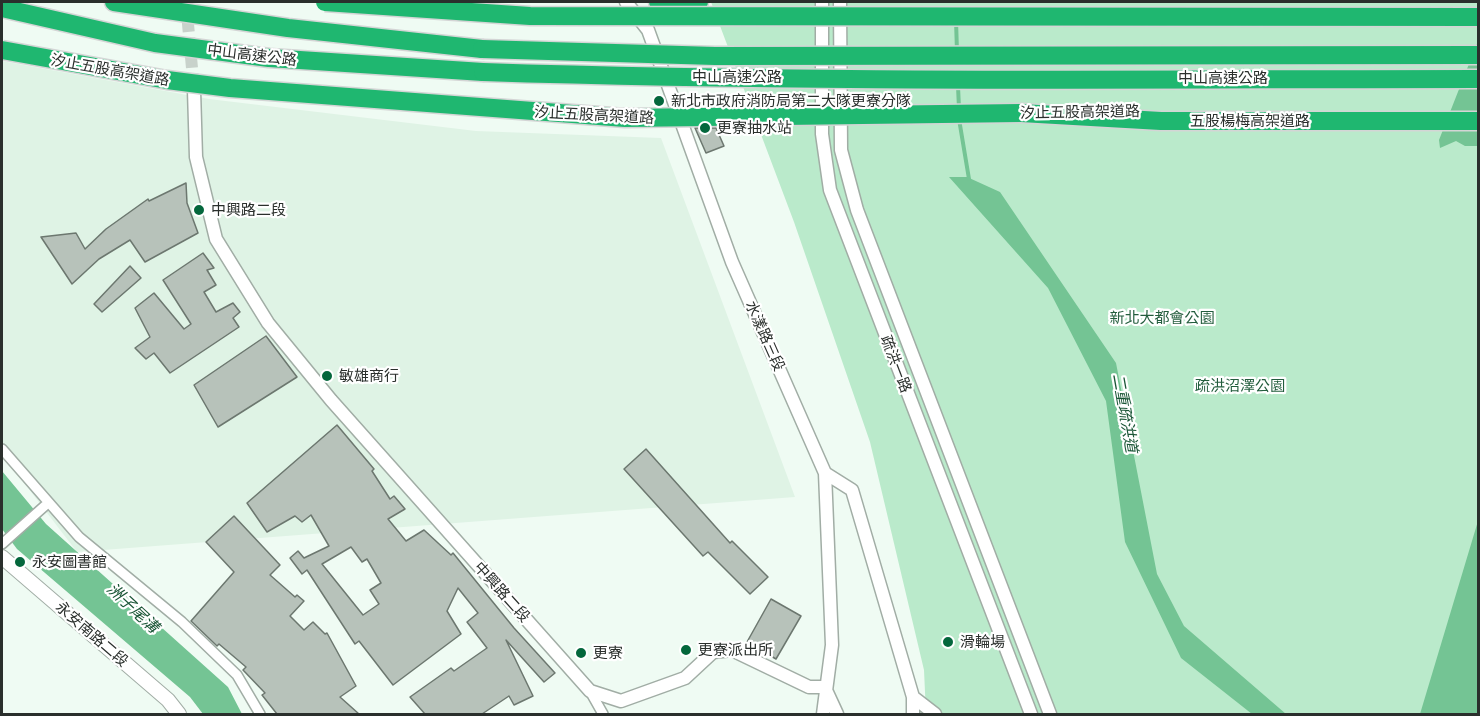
<!DOCTYPE html>
<meta charset="utf-8">
<style>
body{margin:0}
#map{position:relative;width:1480px;height:716px;overflow:hidden;background:#effbf3;font-family:Barlow,sans-serif}
canvas{display:block}
.frame{position:absolute;inset:0;border:3px solid #2a2f2c;pointer-events:none}
</style>
<div id="map">
<canvas width="1480" height="716"></canvas>
<div class="frame"></div>
</div>
<script>
const g = document.querySelector('canvas').getContext('2d');
g.lineJoin = 'round';
function paint(path, color) {
  g.fillStyle = color;
  g.fill(path, 'evenodd');
}
function trace(path, color, width, dash) {
  g.strokeStyle = color;
  g.lineWidth = width;
  g.lineCap = dash ? 'butt' : 'round';
  g.setLineDash(dash || []);
  g.stroke(path);
}
function label(font, color, halo, rows, align = 'center') {
  g.font = font + ' Barlow,"Noto Sans TC",sans-serif';
  g.lineWidth = 4.5;
  g.setLineDash([]);
  g.textBaseline = 'middle';
  g.strokeStyle = halo;
  g.fillStyle = color;
  for (const [text, x, y, turn = 0] of rows) {
    g.save();
    g.translate(x, y);
    g.rotate((+turn || 0) * Math.PI / 180);
    g.textAlign = isNaN(turn) ? turn : align;
    if (halo) g.strokeText(text, 0, 0);
    g.fillText(text, 0, 0);
    g.restore();
  }
}
const built = new Path2D(`
 M2,61L209,99L476,131L661,138L795,497L77,552L2,454Z`);
const green = new Path2D(`
 M711,2H1478V714H926L924,670L870,442L794,222Z`);
const water = new Path2D(`
 M1478,41V146H1465L1456,141L1440,148L1439,140Z
 M949,177H967L1000,192L1116,363L1157,574L1184,626L1286,714H1252L1181,658L1125,542L1106,401L1048,288Z
 M2,471L46,524L228,687L242,714H203L190,697L17,549L2,529Z
 M1478,521V714H1420Z`);
const stream = new Path2D(`
 M956,20L957,52
 M958,86L959,109
 M959,119L969,179`);
const building = new Path2D(`
 M695,128H716L724,146L706,153Z
 M186,183L187,203L198,233L145,262L130,240L99,259L72,284L41,237L76,233L85,249L106,229L148,199L149,201Z
 M203,253L214,268L207,270L216,285L204,292L216,312L233,303L240,312L233,318L239,327L170,373L154,353L146,359L135,348L150,337L135,308L154,293L184,329L191,324L163,280Z
 M130,266L141,278L102,312L94,304Z
 M266,336L297,377L218,427L194,385Z
 M337,425L374,469L372,471L390,499L394,496L405,509L388,519L406,541L424,530L451,555L453,553L514,628L555,673L544,682L506,640L533,696L514,705L509,696L482,714H425L410,697L451,668L454,671L487,648L467,622L478,613L458,588L447,611L461,634L393,685L359,641L355,644L307,570L302,574L290,558L298,551L304,558L329,546L311,515L302,522L295,516L267,532L247,503ZM351,547L362,562L367,559L381,583L370,590L379,604L363,615L322,564Z
 M646,449L730,543L732,541L768,577L750,594L708,552L703,556L624,469Z
 M234,516L280,565L270,575L295,597L297,595L304,601L290,616L304,630L313,622L325,634L327,633L356,686L340,697L359,714H277L262,695L265,693L243,670L246,667L219,644L217,646L191,621L234,572L206,542Z
 M771,599L801,616L776,659L747,642Z`);
const tertiaryTunnel = new Path2D(`
 M186,2L194,90`);
const minor = new Path2D(`
 M2,449L79,537L182,622L237,675L260,714
 M2,544L48,503
 M590,691L603,714`);
const tertiary = new Path2D(`
 M626,2L648,30L732,262L825,473L832,645L823,714
 M822,2V134L830,190L1031,714
 M840,2L841,150L857,210L1050,714
 M194,90L196,157L216,239L268,323L331,400L590,691L621,701L685,678L713,652L732,650L809,687H825
 M825,473L852,490L913,697L935,714
 M825,688L837,714
 M913,714V697`);
const secondary = new Path2D(`
 M2,557L168,700L179,714`);
const motorway = new Path2D(`
 M114,2L288,28L482,49
 M658,2H699
 M2,8L155,43L269,58L483,72
 M1021,113L1161,121H1478`);
const motorwayBridge = new Path2D(`
 M325,2L530,16L1478,17
 M482,49L715,56L1478,55
 M2,50L167,80L230,88L625,118L1021,113
 M483,72C814,83 1147,79 1478,79`);
const markers = [
 [659,101,6,"#04673c"],
 [705,128,6,"#04673c"],
 [199,210,6,"#04673c"],
 [327,376,6,"#04673c"],
 [20,562,6,"#04673c"],
 [948,642,6,"#04673c"],
 [686,650,6,"#04673c"],
 [581,653,6,"#04673c"]
];
const streetNames = [
 ["中山高速公路",252,55,7],
 ["汐止五股高架道路",110,70,10],
 ["中山高速公路",737,77],
 ["中山高速公路",1223,78],
 ["汐止五股高架道路",1080,112,-1],
 ["汐止五股高架道路",594,115,3],
 ["五股楊梅高架道路",1250,121],
 ["水漾路三段",765,336,66],
 ["疏洪一路",896,364,69],
 ["中興路二段",502,592,48],
 ["永安南路二段",92,634,41]
];
const poiNames = [
 ["新北市政府消防局第二大隊更寮分隊",671,101],
 ["更寮抽水站",717,128],
 ["中興路二段",211,210],
 ["敏雄商行",339,376],
 ["永安圖書館",32,562],
 ["滑輪場",960,642],
 ["更寮派出所",698,650],
 ["更寮",593,653]
];
const parkNames = [
 ["新北大都會公園",1162,318],
 ["疏洪沼澤公園",1240,386]
];
const waterNames = [
 ["二重疏洪道",1125,413,80],
 ["洲子尾溝",133,608,43]
];
paint(built, '#dff3e5');
paint(green, '#baeacb');
paint(water, '#74c494');
trace(stream, '#74c494', 4);
paint(building, '#b7c2ba');
trace(building, '#6c776f', 1.5);
trace(tertiaryTunnel, '#c8d2cb', 12, [12, 6]);
trace(minor, '#a1ada5', 12);
trace(tertiary, '#a1ada5', 15);
trace(secondary, '#a1ada5', 16);
trace(motorway, '#d4d5d5', 21);
trace(minor, '#fff', 9);
trace(tertiary, '#fff', 12);
trace(secondary, '#fff', 14);
trace(motorway, '#1fb770', 18);
trace(motorwayBridge, '#d4d5d5', 21, []);
trace(motorwayBridge, '#1fb770', 18);
for (const [x, y, r, color] of markers) {
  const dot = new Path2D();
  dot.arc(x, y, r, 0, 2 * Math.PI);
  g.fillStyle = color;
  g.fill(dot);
  trace(dot, '#fff', 2);
}
label('15px', '#2a2f2c', '#fff', streetNames);
label('15px', '#2a2f2c', '#fff', poiNames, 'left');
label('15px', '#235d3d', '#fff', parkNames);
label('italic 16px', '#1b5637', '#fff', waterNames);
</script>
